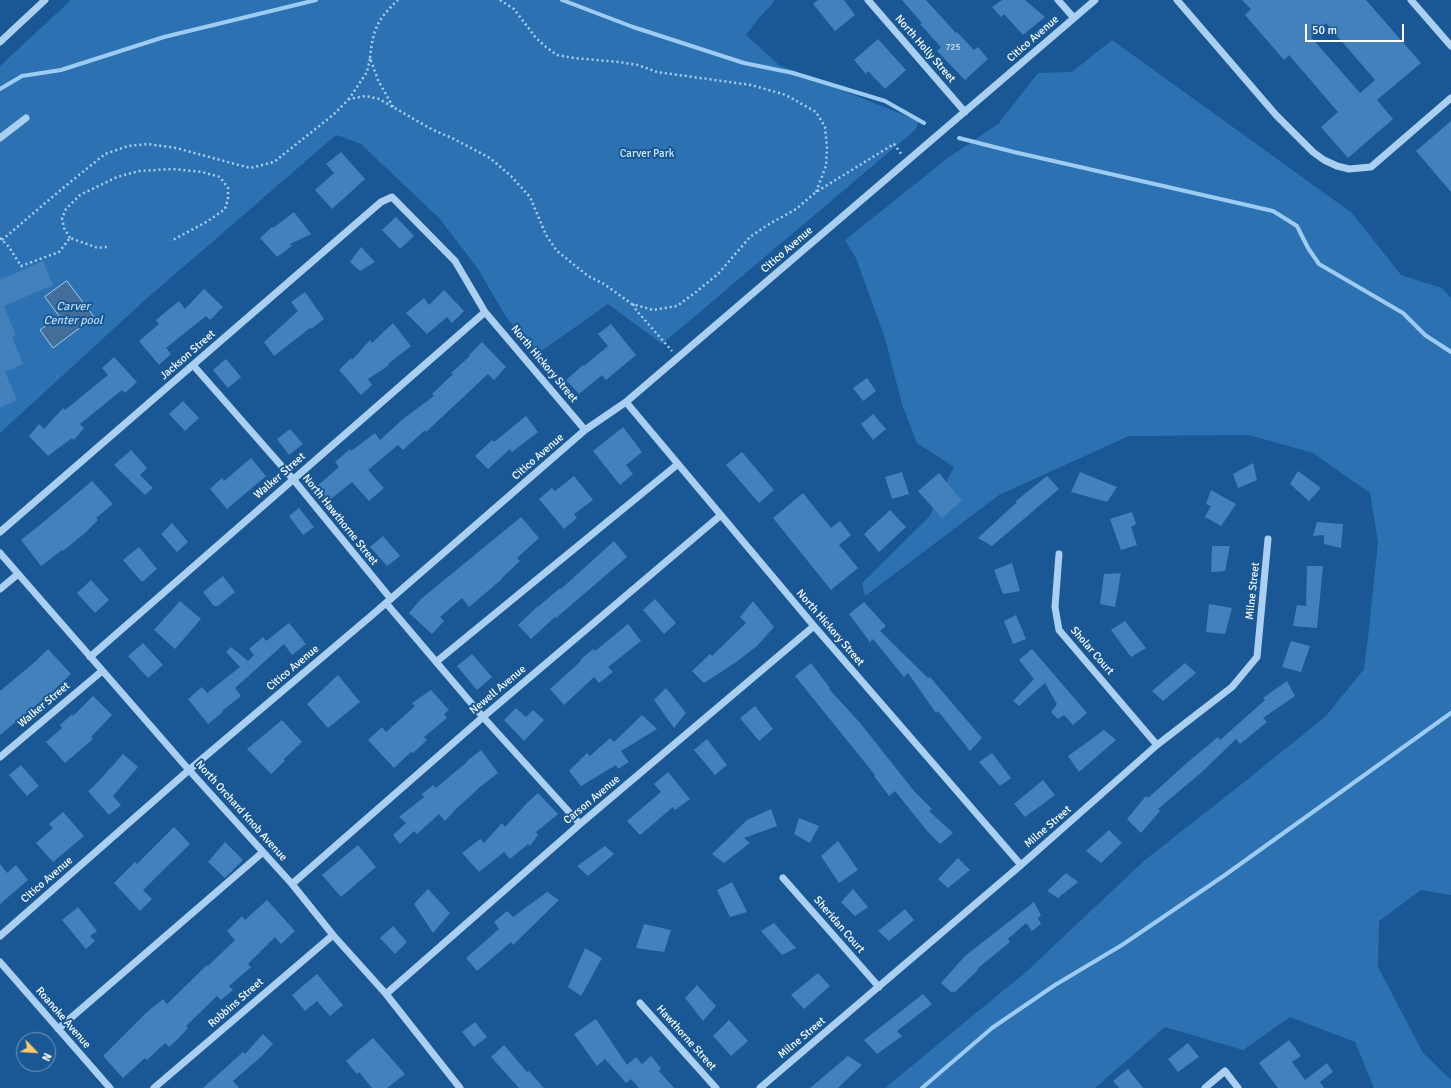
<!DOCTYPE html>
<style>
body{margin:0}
#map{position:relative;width:1451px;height:1088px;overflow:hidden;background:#195894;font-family:Signika,sans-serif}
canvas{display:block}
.north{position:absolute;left:16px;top:1032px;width:40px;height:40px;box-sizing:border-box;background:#195894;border:1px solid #759bbf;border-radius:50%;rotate:115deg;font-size:11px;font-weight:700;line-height:16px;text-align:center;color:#fff}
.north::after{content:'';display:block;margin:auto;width:14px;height:18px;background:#ffc969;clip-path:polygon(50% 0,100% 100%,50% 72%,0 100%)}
.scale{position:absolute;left:1305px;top:24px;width:99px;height:18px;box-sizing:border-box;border:2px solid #fff;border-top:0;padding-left:5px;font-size:12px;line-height:14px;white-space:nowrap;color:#fff;-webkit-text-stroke:3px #195894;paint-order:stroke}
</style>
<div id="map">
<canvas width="1451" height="1088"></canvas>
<div class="north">N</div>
<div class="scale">50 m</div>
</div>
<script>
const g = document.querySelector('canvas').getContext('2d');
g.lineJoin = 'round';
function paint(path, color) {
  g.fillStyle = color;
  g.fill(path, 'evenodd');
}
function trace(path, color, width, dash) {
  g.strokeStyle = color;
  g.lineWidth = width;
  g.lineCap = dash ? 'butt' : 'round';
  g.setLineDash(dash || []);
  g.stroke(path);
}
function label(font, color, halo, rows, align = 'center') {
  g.font = font + ' Signika,sans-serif';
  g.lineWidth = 4;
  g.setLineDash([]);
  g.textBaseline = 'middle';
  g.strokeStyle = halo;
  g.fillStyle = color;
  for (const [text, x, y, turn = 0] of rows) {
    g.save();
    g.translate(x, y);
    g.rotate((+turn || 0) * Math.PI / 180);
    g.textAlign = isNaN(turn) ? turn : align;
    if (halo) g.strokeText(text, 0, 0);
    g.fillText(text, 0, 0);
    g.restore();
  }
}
const green = new Path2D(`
 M71,0H774L773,3L759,18L746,35L779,65L919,121L915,130L662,344L608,304L537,354L506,317L478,269L440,219L361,144L336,135L145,300L0,433V66Z
 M1112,40L1352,213L1401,275L1442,288L1451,298V895L1421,890L1379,921L1378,967L1423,1053L1451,1080V1088H1374L1355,1042L1290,1017L1243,1050L1165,1027L1095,1088H885L1027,971L1145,860L1238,787L1326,716L1364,669L1369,629L1378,542L1370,493L1313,453L1249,435L1129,436L999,495L865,596L862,583L929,517L954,467L917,443L902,404L885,338L856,258L845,240L949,157L998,124L1038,73L1072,72Z`);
const water = new Path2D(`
 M67,281L94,317L53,348L40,330L59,316L45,297Z`);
const stream = new Path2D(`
 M562,0L633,27L744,63L793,73L885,101L924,123
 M0,89L22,76L61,70L164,37L316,0
 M959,138L1014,152L1273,211L1297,226L1308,248L1319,264L1403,313L1425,335L1451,352
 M922,1088L992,1028L1055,985L1122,945L1225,875L1451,713`);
const building = new Path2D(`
 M818,0H844L855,15L835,31L813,4Z
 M902,0H926L956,33L957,32L974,50L978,47L988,59L965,80L937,51L941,47L920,24L922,23Z
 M1002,0H1025L1045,17L1023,35L1004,14L1001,17L992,7Z
 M1242,0H1366L1421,63L1377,100L1393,119L1348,158L1321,127L1338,112L1289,55L1284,60L1245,15L1251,9ZM1326,23L1375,80L1360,93L1311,37Z
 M878,39L906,70L885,89L868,71L866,74L854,60Z
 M1451,121V192L1416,151Z
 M341,152L365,179L332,209L315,190L334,173L326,164Z
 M294,212L311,234L290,244L292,246L277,257L260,238L272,227L273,228Z
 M396,217L414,236L400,249L382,230Z
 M361,247L375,262L360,271L350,262Z
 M43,261L53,285L4,306L16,336L12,337L23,364L5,372L17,400L0,408V280Z
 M204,289L223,307L210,320L206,316L166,348L171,354L159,365L139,341L159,324L156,320L179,301L185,309Z
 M444,290L464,311L452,323L447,317L427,334L406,313L424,298L429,305Z
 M305,292L324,319L311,329L310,328L274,356L264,342L298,311L291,302Z
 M393,323L411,346L388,364L389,365L368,379L372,385L361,395L339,370L351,358L352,360L370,340L372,343Z
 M611,324L636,355L606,380L602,375L579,394L566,380L583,365L584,366L608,346L598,334Z
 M482,342L506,367L494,380L488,374L426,432L425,430L403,450L398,445L368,470L384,488L369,501L352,482L327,502L315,488L339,467L335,462L350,449L351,451L375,433L380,440L403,419L434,396L432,394L453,374L451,373L470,356L469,355Z
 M114,357L137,382L125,393L122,390L80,424L84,428L74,440L72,438L48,456L29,436L39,424L44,429L63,408L65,410L108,375L102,368Z
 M226,359L241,377L228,388L213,370Z
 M867,378L876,391L863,401L853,388Z
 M183,401L199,418L185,431L169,414Z
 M873,414L886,429L873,440L861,424Z
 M526,416L538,432L512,452L510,449L488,469L475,456L492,440L494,442Z
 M623,427L642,452L626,465L633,474L620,485L593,451Z
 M290,429L303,444L289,455L277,439Z
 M131,450L147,468L140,475L153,488L145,495L114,465Z
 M742,452L774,490L759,503L726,465Z
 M251,458L266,476L227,509L210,489L222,478L224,481Z
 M1253,463L1257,480L1238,488L1233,474Z
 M1298,471L1321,488L1309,501L1290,484Z
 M902,472L909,494L892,499L885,477Z
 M1080,472L1117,487L1107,502L1071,492Z
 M939,473L962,501L942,518L918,491Z
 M574,476L593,500L574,514L577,518L564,529L539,499L552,488L555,491Z
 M1047,476L1059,489L992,546L978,538L1017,502L1016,501Z
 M92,481L113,504L96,518L98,520L85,533L63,551L62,550L41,566L21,540L41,524Z
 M1211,490L1236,504L1221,526L1205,517L1211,506L1206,504Z
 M803,493L831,528L840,521L851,535L839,545L858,568L831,590L773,518Z
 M299,508L314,527L303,535L289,516Z
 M890,510L906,527L879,552L864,534Z
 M1132,512L1136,524L1131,527L1137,545L1121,550L1110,519Z
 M521,517L539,538L517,558L520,561L502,578V579L469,607L462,598L440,617L444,621L432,634L409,613L421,599Z
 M1317,522L1343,524L1341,548L1324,544V535L1313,536Z
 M172,523L188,542L177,552L161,534Z
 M383,536L400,556L387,566L370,547Z
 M614,541L627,557L556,618L555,617L531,639L518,625L538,606H539L560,588L561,589Z
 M1212,546H1230L1225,571L1211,572Z
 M139,547L157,569L142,582L123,560Z
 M1012,563L1020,591L1003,594L994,570Z
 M1307,566H1323L1317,628L1293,626L1297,605L1306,606Z
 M1121,573L1115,607L1100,604L1104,574Z
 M223,576L235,592L218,606H214L203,592Z
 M91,580L109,600L95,613L77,593Z
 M655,599L676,623L664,634L643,610Z
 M180,601L201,619L175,649L154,630Z
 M753,601L774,627L757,646L735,663L704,683L692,671L710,654L712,656L746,623L740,617Z
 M864,602L886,626L880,631L928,678L930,677L982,738L970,751L938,711L936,713L908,673L904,677L873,639L870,642L849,614Z
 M1209,604L1232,608L1225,634L1206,632Z
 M1016,615L1026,639L1013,644L1004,621Z
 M1125,621L1146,648L1131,657L1111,630Z
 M289,623L306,644L292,655L284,644L235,688L241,696L222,711L223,712L208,724L188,699L202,687L207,693L240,667L226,652L231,647L248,661L254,655L249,649L263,637L266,641Z
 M628,624L641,641L608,667L613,672L599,683L594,677L564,705L550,689L581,661L580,660L593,649L595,651Z
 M1291,641L1310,646L1301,672L1282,667Z
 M143,643L163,665L148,678L128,656Z
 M48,649L71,674L52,692L0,735V691L36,661Z
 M1032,649L1087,713L1073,725L1064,715L1058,719L1051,712L1057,704L1045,683L1019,706L1013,701L1034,679L1019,660Z
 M472,654L492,677L477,690L457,666Z
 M811,663L830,688L829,689L861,724L914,791L932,809L929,811L953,833L940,844L928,832L895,791L889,796L874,776L875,775L795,676Z
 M1185,663L1196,673L1163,701L1152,691Z
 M338,675L360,702L328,728L307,704Z
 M1287,681L1295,696L1263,718L1267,722L1240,744L1236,739L1203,771L1158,809L1160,811L1141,833L1127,819L1146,796L1148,798L1188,762L1218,737L1220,740L1265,700L1263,698Z
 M666,688L686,713L674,728L654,700Z
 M431,690L449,710L444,714L447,718L424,737L427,740L413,753L411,752L394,768L368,740L382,727L386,732L415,706L412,703Z
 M93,696L112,715L91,737L93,739L65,763L46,742L62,728L60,725L72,714L73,716Z
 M755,706L773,729L759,741L740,718Z
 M516,708L526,717L533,710L544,720L524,741L504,720Z
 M642,715L657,729L621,751L629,762L618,769L616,765L581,786L569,771L587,753L590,756L610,738L614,742Z
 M282,720L302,742L284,759L285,761L271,774L247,749Z
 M1104,730L1116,740L1079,772L1068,756Z
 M707,739L727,765L715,775L694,750Z
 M481,750L498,773L480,787L455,810L445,821L439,814L417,834L414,831L400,844L393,835L406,823L399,817L424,797L422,794L433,785L436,788L467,762V761Z
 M992,753L1011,778L1000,786L979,762Z
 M123,754L138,767L113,796L121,805L109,815L88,791L98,782Z
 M21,765L39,786L27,796L9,775Z
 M668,772L690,799L675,810L673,807L640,835L627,821L661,792L654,784Z
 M1043,780L1055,795L1025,817L1014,804Z
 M538,793L558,814L536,832L538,835L530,846L528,844L510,859L504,852L479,872L462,853L480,839L484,843L502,823L505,827L527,803Z
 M771,809L777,826L744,838L750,843L724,863L712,854L747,820Z
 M63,812L84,836L53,862L36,843L53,828L49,824Z
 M799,818L819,826L810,843L794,834Z
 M174,827L190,844L143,890L152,899L140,911L114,883L135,862L137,864Z
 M1109,830L1122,843L1101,863L1086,851Z
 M838,841L858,870L839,883L821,856Z
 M225,842L243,860L225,878L208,862Z
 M358,845L376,867L341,897L322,875Z
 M605,846L614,854L588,876L577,866Z
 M958,858L970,870L948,888L938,879Z
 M0,864L7,873L16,865L28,880L0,904Z
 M1066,873L1078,882L1058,898L1047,891Z
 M732,882L747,912L730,917L717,890Z
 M428,889L450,913L433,933L414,904Z
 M853,889L868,907L855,916L841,902Z
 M547,892L559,900L513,945L511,942L477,971L466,958L499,929L494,922L507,911L513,917Z
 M267,900L295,931L281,944L275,937L248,964L251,967L229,986L233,990L221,1000L217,996L186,1026L188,1028L178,1039L169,1047L165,1043L147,1060L145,1058L123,1078L103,1056L146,1013L163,999L167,1004L207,965L208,966L235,940L227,931L242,916L245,920Z
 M1034,902L1041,915L1038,918L1041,924L1032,931L1026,923L1008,939L1010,942L977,969L978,970L955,992L954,991L952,993L941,983L965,956Z
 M78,907L97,931L90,936L95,941L86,949L62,920Z
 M905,909L914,920L889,941L878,931Z
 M774,923L796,948L782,955L761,931Z
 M644,924L671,930L664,952L636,948Z
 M393,926L407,942L395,954L380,938Z
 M585,948L602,958L581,996L568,987Z
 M818,973L830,986L804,1009L791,995Z
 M317,974L343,1005L330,1016L317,1001L305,1011L292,995Z
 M697,985L716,1006L703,1021L685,998Z
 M923,994L932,1004L897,1031L902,1036L877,1054L864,1040Z
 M596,1019L627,1065L636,1057L642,1064L651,1056L661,1068L659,1071L674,1088H639L631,1079L626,1083L605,1059L597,1066L574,1034Z
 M729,1020L748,1041L731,1056L713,1036Z
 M475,1022L487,1037L474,1047L462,1032Z
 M263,1034L273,1044L262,1056L233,1081L239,1088H203L243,1052L245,1054Z
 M373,1038L405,1074L387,1088H372L359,1072L357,1074L346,1061Z
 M1289,1040L1301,1056L1292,1062L1305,1080L1327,1063L1333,1072L1320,1082L1324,1088H1278L1259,1063Z
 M1188,1043L1199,1057L1178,1072L1168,1059Z
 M504,1045L527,1072L529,1071L544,1088H519L491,1057Z
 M848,1056L862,1065L838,1088H810Z
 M1128,1069L1143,1088H1119L1113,1081Z`);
const path = new Path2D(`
 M500,0L514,9L536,38L546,47L557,55L574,58L619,62L638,65L657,72L751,85L786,95L816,112L825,127L827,148L826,166L816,192
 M370,58C373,29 377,20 398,0
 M393,107L378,80L370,58L367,72L349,99L366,96L379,99L433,130L452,138L490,158L511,176L530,197L546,235L557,251L588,276L604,284L632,304L653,310L677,306L696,292L718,274L750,237L766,226L796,209L816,192L894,144L902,155
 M0,238L9,247L21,266L59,252L70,238L98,248L107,247
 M70,238L64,228L62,218L66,209L80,195L117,177L139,171L173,169L202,172L220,177L228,188V199L225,209L208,221L171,241
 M2,240L63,188L105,154L128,146L148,144L176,148L250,168L274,162L333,115L349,99
 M633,304L636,310L672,351`);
const minor = new Path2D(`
 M868,0L965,112
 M1058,0L1074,18
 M1177,0L1276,115L1313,152L1324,160L1337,166L1349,169L1371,167L1451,98
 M1411,0L1451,46
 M0,42L45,0
 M0,138L26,118
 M193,365L293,479L391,599
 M626,402L814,626L1021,865
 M0,532L381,202L392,197L455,261L485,312L585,430
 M0,553L189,770L292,884L333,935L386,994L460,1088
 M1059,554L1055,607L1059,630L1157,745
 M0,589L18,574
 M386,603L483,717L580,824
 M90,657L485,312
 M436,662L678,464
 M0,757L102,671
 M783,878L879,987
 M292,884L483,717L721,515
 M0,936L189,770L371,616L585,430L626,402L1095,0
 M0,962L110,1088
 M386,994L580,824L814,626
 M640,1003L716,1088
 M58,1029L263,852
 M154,1088L333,935
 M760,1088L1021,865L1157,745L1232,687L1257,657L1268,539
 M1205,1088L1225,1071L1238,1088`);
const numberNames = [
 ["725",953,48]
];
const streetNames = [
 ["Citico Avenue",1033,39,-41],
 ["North Holly Street",925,49,49],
 ["Citico Avenue",787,250,-41],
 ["Jackson Street",188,355,-41],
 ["North Hickory Street",544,364,50],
 ["Citico Avenue",538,457,-41],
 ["Walker Street",280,476,-41],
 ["North Hawthorne Street",340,520,51],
 ["Milne Street",1253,591,-84],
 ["North Hickory Street",830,628,49],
 ["Sholar Court",1092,651,49],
 ["Citico Avenue",293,668,-40],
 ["Newell Avenue",498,690,-40],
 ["Walker Street",44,705,-40],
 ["Carson Avenue",592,800,-40],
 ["North Orchard Knob Avenue",241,811,48],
 ["Milne Street",1048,827,-41],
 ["Citico Avenue",47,880,-41],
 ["Sheridan Court",839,925,49],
 ["Robbins Street",236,1003,-41],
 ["Roanoke Avenue",63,1018,49],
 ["Hawthorne Street",686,1038,48],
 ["Milne Street",802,1038,-40]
];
const parkNames = [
 ["Carver Park",647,154]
];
const waterNames = [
 ["Carver",73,307],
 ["Center pool",73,321]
];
paint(green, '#2c72b2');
paint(water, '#436e99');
trace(water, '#9dcbf2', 1);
trace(stream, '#9dcbf2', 4);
paint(building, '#4281bb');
trace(path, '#aacff0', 2.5, [2, 3]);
trace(minor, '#aacff0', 7);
label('9px', '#d0e0ee', null, numberNames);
label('11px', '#fff', '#195894', streetNames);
label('11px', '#d1e7fb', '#195894', parkNames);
label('italic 12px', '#b7d8f6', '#195894', waterNames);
</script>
